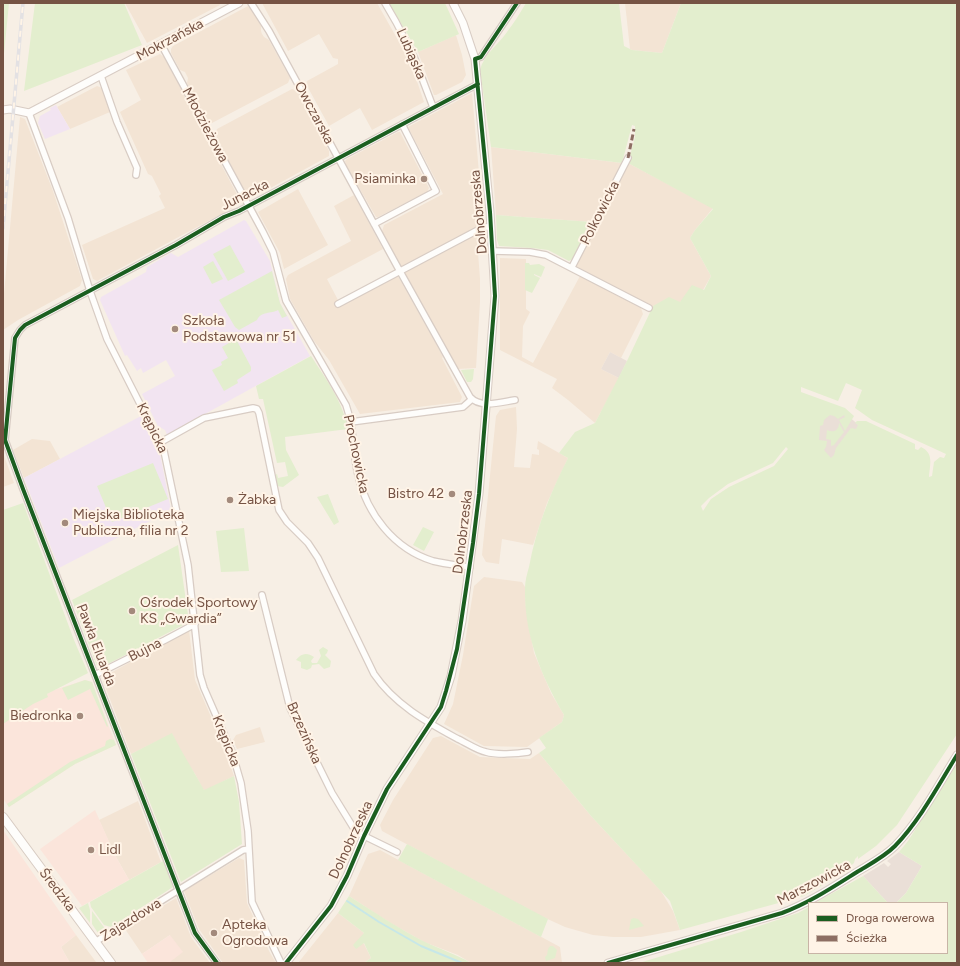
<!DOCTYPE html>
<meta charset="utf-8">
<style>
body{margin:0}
#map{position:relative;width:960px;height:966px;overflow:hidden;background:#f7efe5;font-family:Figtree,sans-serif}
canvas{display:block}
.frame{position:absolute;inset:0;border:4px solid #765344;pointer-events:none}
.legend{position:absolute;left:808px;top:902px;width:140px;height:52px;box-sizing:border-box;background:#fff4e7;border:1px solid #c8b4a6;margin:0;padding:5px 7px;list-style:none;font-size:12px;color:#765344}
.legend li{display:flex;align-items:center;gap:8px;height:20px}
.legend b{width:20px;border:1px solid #c8b4a6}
</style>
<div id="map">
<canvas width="960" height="966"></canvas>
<div class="frame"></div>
<ul class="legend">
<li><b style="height:5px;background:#1b5e20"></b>Droga rowerowa</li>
<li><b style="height:5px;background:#8d6e63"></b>Ścieżka</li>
</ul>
</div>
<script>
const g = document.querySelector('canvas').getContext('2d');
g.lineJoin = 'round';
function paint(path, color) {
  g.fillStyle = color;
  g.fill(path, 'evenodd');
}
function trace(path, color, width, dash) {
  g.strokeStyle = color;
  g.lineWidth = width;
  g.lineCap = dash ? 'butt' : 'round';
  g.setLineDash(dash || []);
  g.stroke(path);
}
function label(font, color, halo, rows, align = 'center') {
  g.font = font + ' Figtree,sans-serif';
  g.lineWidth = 4;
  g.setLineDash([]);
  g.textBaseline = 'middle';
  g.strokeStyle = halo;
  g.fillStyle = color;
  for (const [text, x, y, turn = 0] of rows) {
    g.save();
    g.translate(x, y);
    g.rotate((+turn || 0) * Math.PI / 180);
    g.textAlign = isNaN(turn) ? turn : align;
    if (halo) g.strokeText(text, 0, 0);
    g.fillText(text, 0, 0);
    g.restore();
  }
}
const residential = new Path2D(`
 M125,3H219L220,5L147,43Z
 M262,3H377L403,49L418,84L424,102L372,130L360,108L329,126L306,84L307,81L338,64V59L333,58L319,34L288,51Z
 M625,3H681L662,53L632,50L630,49Z
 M248,6L253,10L261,26V31L262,34L264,37L269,40L290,78L288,83L212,123L207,121L187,83L188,78L185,72L180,70L171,53V49L173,46Z
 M456,35L462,55L466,75L462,82L436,95H434L418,52Z
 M160,54L164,57L240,200L238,205L97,281L93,279L82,245L165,208L159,196L161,194L152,176L148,174L120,112L141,100L126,70Z
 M97,86L102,88L110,112L70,129L57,107Z
 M292,89L297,91L329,151V156L254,197H250L246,194L215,134L217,129Z
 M472,93L483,219L477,239L480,279V302L476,368L457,369L382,231L384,225L443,194L408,127Z
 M20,117L25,119L53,191L82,280L80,286L18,320L3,330V305Z
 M398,132H400L401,134L429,188L427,192L378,217H376L346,165L345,161L347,159Z
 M491,147L622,163L592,222L496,215Z
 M628,163L713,208L695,230L690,238L711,276L703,290L680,302L653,306L652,308L575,267Z
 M298,189L328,245L284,269L280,253L258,212Z
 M354,195L383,249L327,279L338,300L395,271L435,342L443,357L442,358L462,397L460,402L360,414L329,360L314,341L290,299L286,279L288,275L351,241L334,206Z
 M500,258L526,259V309L530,312L523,326L522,357L533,363L580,276L641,308L643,314L621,358L610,352L601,369L619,378L595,423L568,400L552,388L557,379L500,350Z
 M516,407L517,429L514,467L530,468L532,454L539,455V450L537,449L538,441L568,458L547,503L533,545L502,539L499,564L486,562L482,555L496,416L500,410Z
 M32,439L50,441L60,459L24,478L13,450Z
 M3,453L14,483L3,487Z
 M484,577L522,582L525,587L526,608L534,653L551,693L564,715L562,722L527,747L484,746L444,724L453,704L463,655L474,586Z
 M189,630L195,680L222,742L234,776L204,791L195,774L186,761L172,734L131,754L103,681L105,676Z
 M260,727L265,742L237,749L233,740L236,735Z
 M441,736L480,757L530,759L539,753L591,816L661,891L673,911L680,930L641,937H613L593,935L565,927L541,916L382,831L380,825L393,800L433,738Z
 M138,801L161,862L129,880L115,855L99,820Z
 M380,850L560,947L562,963H471L458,955L424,942L387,921L349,896L368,854Z
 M239,858L244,860L247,903L269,951L276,963H223L199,929L184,891Z
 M176,898L191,937L210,963H170V935L142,954L125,929Z
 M338,913L364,933L363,942L371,958L364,963H298Z
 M76,935L96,962L94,963H70L61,947Z`);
const commercial = new Path2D(`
 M85,680L92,682L116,745L75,764L9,807L3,799V717L54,690Z
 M95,810L115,855L129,880L82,906L40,849Z
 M3,830L76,935L61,947L70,963H3Z
 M170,935L183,952L170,962V963H148L142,954Z`);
const industrial = new Path2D(`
 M610,352L627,361L619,378L601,369Z
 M801,394L846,414L862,428L839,471L805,431Z
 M899,852L922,866L906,893L896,903H888L863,876L884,863L888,867L891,864L887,861Z`);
const education = new Path2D(`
 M56,105L70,129L45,139L38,123L40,116L51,110L50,108Z
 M244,220L246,221L270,261L280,303L310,356L167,435L165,430L158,426L142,394L175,376L166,360L143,373L141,368L137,371L127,355L125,356L100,300L101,297L146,272L147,267L171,253L178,257Z
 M141,416L160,454L171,510L59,568L24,478Z`);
const green = new Path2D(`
 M3,3H9L3,64Z
 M35,3H124L142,45L24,91Z
 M389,3H445L459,34L418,52Z
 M526,3H619L624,46L632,50L662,53L681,3H957V734L897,825L876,846L858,859V856L855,859L854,863L843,873L804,896L680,930L670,901L591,816L539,753L546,748L539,738L562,722L564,715C541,676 524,635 525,588C525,581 527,574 529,567C536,529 550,493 568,458L559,453L575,432L595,423L627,361L653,306L669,297L680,302L692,285L704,290L711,276L690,238L695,230L713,209L628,163L635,137V126L632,125L622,163L491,147L480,70C484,54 498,45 507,32C514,23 520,13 526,3ZM846,383L862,390L855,408L872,420L946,454L944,458L940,457L934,462L932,476L929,477C930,464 934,453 921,447L918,450L915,449V444L866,421H857L855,423L858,425L856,429L851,428L836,448L834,455L831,458L824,450L826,447L827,441L819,440L820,426L823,425L824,420L830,415L834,416L838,419L844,415L845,417L839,420L845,431L854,416L845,408L801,392V387L838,401ZM786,447L788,449L774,466L729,487L711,499L703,511L701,506L709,498L728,484L773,463Z
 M496,215L592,222L574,258L569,261L548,250L532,248L499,246L497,240Z
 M230,245L245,272L228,281L213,254Z
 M213,261L223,279L212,284L203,267Z
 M525,263H529L530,265L539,264L545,267L541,277L534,274V275L540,278L532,293L525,290Z
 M272,271L280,303L287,316L282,318L278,310C271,314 261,311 257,320L239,330L235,327L219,300Z
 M236,339L251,367V371L237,380L238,383L224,391L212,370L222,365L221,362L228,358L222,347Z
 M311,356C326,379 343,402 348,429L285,437L286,450L299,475L283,487L277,486L275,475L277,474L278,478L288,476L285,462L277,463L263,399H259L256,386Z
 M474,369L473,379L471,382H467L461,370Z
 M839,423L844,432L834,445L831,446V440L826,439L827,430C833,433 839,431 839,423Z
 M153,463L168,499L112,522L97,486Z
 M328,494L339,522L334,525L317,497Z
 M23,503L74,640L88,673L47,694L48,697L33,704L3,724V510Z
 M423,527L434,532L424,551L413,545Z
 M244,528L249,571L221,572L216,531Z
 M178,545L189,622L102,667L97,666L72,600Z
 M323,647L328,650L327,653L325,655L331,661L330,667L324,669L319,664L312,665L311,668L307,670L301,668V662L296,660C301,653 307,652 314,657L311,661L312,663H317L321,656L319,650Z
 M85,680L92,682L108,726L107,727L90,689L68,700L62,688Z
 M172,733C182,753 194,771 204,790L234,776L239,802L242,844L181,882L131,754Z
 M110,739L114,740L116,745L75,764L9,807L7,804L70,762L105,746L106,741Z
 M957,764V963H639L741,932L798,913L809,907V953H947V903H896L906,893L922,866L899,852L908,841Z
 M407,844L548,919L541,937L398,860Z
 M163,861L173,887L111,927L104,925L91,907L90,902Z
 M863,876L888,903H815Z
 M349,896C374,912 398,928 423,941C439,949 456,954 471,963H364L371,958L364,943L356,949L353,945L364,933L338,913Z
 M88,903L90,910V923L79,908Z
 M92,911L106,930L102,933H98L92,924Z
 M634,918L638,919L644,926L629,930L631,919Z
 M553,946L557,950L555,958L546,961L545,957L547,955L548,949L550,946Z`);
const stream = new Path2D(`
 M347,901L379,922L421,946L462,963`);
const minor = new Path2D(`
 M251,3L269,31L397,266L470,397C481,409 501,402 515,400
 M385,3L396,22L414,57L433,107
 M161,44L263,232L273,252L286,301L346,405C355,430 352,451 358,475C367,514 394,549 433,561C445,564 457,565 470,567
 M475,59L481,57L517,3
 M101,76L117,122L137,168L136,175
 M29,113L68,218L90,291L107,339L164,451L188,565L200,675L204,688L232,752L241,783L248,831L252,902L281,963
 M374,224L436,191L402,124
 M493,251L530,252L546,255L649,308
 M572,267L628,158
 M338,304L476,231L485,227H491
 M351,422L463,407L472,399
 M161,442L204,418L253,408L257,409L259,413L279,510L287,522L308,543L318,558L374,674C395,705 427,722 458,739C467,743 476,750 486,752C496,755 517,754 528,752
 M262,595L290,708L332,793L356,832L397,852
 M95,675L165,640L195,624
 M95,942L243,850L249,849
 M217,963L195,933L23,489L5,440L15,338L20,330L25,325L176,245L224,217L239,211L478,84`);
const tertiary = new Path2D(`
 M3,110L10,109L29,113L239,3
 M286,963L331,906L347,876L364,836L387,789L441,707L451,676L462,621L479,494L495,296L490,212L475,59L463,23L453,3
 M608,963L782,913C809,903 833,887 857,872C870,864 884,857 895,846C920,820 938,786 957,755`);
const secondary = new Path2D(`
 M3,817L111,963`);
const rail = new Path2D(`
 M3,228L23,3`);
const quiet = new Path2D(`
 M628,158L634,129`);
const cycleway = new Path2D(`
 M217,963L195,933L23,489L5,440L15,338L20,330L25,325L176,245L224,217L239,211L478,84
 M286,963L331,906L347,876L364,836L387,789L441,707L446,691L457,649L473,543L479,494L495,296L490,212L475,59L481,57L517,3
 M608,963L782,913C809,903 833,887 857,872C870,864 884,857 895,846C920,820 938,786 957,755`);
const markers = [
 [424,179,4,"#a38a7c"],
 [175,329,4,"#a38a7c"],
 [452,494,4,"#a38a7c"],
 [230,500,4,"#a38a7c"],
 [65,523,4,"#a38a7c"],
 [132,611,4,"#a38a7c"],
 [80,716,4,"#a38a7c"],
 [91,850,4,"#a38a7c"],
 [214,933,4,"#a38a7c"]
];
const streetNames = [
 ["Mokrzańska",170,40,-28],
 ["Lubiąska",411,54,66],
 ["Owczarska",314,113,62],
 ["Młodzieżowa",205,125,62],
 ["Junacka",245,195,-27],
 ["Dolnobrzeska",479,212,-95],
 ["Polkowicka",600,213,-63],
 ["Krępicka",152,428,64],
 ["Prochowicka",356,454,78],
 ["Dolnobrzeska",463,532,-83],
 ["Pawła Eluarda",96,645,69],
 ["Bujna",145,650,-27],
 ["Brzezińska",304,733,66],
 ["Krępicka",226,741,68],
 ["Dolnobrzeska",351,840,-65],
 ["Marszowicka",814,883,-28],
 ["Średzka",57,890,53],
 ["Zajazdowa",131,920,-32]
];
const poiNames = [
 ["Psiaminka",416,179,"right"],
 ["Szkoła",183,321],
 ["Podstawowa nr 51",183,337],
 ["Bistro 42",444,494,"right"],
 ["Żabka",238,500],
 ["Miejska Biblioteka",73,515],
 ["Publiczna, filia nr 2",73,531],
 ["Ośrodek Sportowy",140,603],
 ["KS „Gwardia”",140,619],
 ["Biedronka",72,716,"right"],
 ["Lidl",99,850],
 ["Apteka",222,925],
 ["Ogrodowa",222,941]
];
paint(residential, '#f3e4d4');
paint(commercial, '#fbe5db');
paint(industrial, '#eadfd7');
paint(education, '#f2e4f1');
paint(green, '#e3eece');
trace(stream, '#c7e7e8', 2);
trace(minor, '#d8ccc4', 8);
trace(tertiary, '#d8ccc4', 9);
trace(secondary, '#d7cbc2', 10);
trace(minor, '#fefdfb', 5.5);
trace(tertiary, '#fefdfb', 7);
trace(secondary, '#fefdfb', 8);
trace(rail, '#e3e1e3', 3.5);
trace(rail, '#fff4e7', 2, [6]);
trace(quiet, '#8d6e63', 3, [6, 3]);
trace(cycleway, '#1b5e20', 4);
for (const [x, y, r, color] of markers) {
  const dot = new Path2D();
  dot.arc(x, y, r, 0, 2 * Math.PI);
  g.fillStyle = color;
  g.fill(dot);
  trace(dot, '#fff4e7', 1.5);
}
label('14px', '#765344', '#fff4e7', streetNames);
label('14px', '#765344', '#fff4e7', poiNames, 'left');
</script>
